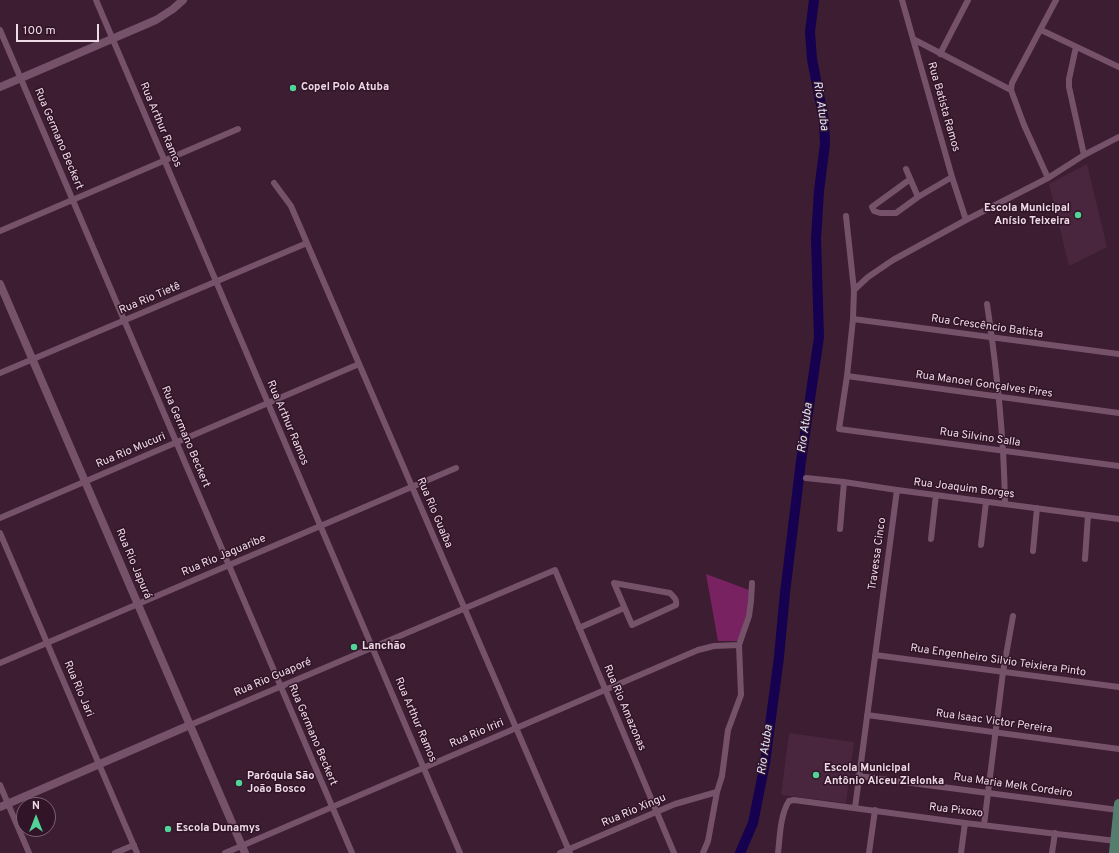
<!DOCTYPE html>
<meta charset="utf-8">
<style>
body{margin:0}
#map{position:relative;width:1119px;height:853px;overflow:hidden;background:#3c1d32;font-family:Overpass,sans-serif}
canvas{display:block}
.north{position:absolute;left:16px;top:797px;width:40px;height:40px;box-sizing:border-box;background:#311428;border:1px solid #7d6374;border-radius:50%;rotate:0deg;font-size:11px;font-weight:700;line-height:16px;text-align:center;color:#efdae7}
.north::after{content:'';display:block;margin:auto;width:14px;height:18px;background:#52d397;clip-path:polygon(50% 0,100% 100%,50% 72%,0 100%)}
.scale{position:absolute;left:16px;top:24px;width:83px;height:18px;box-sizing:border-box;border:2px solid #efdae7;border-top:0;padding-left:5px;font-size:12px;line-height:14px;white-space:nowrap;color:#efdae7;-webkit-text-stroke:3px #311428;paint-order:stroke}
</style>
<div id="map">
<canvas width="1119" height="853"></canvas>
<div class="north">N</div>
<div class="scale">100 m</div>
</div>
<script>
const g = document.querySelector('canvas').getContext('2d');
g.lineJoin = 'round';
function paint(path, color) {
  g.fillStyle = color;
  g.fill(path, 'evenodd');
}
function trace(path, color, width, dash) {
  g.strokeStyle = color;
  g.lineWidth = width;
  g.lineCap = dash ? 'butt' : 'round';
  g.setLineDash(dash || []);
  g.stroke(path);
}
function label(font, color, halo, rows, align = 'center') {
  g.font = font + ' Overpass,sans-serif';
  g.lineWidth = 3;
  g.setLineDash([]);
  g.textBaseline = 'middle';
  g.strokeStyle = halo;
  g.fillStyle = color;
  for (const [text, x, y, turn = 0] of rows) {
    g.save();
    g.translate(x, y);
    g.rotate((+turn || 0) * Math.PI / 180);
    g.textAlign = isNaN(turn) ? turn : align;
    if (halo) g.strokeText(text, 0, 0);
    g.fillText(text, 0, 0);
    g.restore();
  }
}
const built = new Path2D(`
 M1087,164L1107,247L1069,266L1049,184Z
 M789,733L854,742L846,803L781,795Z`);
const green = new Path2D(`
 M706,574L749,590L748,609L738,641H718Z`);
const river = new Path2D(`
 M740,853L753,823L765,763L779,657L785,593L801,461L819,337L816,239L819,191L825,144L824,121L812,59L810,32L814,0`);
const minor = new Path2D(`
 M96,0L460,853
 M902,0L952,177L966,220
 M0,30L352,853
 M1041,30L1119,67
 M913,39L1011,90L1024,125L1048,178
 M1076,47L1069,79V87L1084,155
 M940,54L968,0
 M1011,90L1012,83L1056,0
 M906,169L918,197
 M909,180L872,207L874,211L880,213H896L918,197L952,177
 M274,183L291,206L570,853
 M846,216L854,290L853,319L847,376L839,429L1119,466
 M0,231L238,129
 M854,290L868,277L893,260L966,220L1048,178L1084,155L1119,137
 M987,304C997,370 1004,437 1005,504
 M853,319L1119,354
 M0,373L307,243
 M847,376L1119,413
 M806,478L844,482L897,490L1119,519
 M0,518L359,364
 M840,529L844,482
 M0,533L137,853
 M931,539L936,495
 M981,545L986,502
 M1033,551L1037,508
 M1085,559L1088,515
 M614,583L670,593C674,597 677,599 676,605L632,625Z
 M579,628L624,608
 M875,655L1119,687
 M0,663L456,468
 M867,715L1119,749
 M190,725L555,570L674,853
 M858,776L1118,810
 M0,785L29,853
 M855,808L897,490
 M984,825L1003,672L1013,616
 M115,853L134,845
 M225,853L698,650L714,646L739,645
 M560,853L675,804L717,792
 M703,853L708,841L717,792L722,776L728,730L741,695L739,645L749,616L751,601L752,583
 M778,853C780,837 780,815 789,801L794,800L965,823L1116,841
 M869,853L875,810
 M961,853L965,823
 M1052,853L1055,833`);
const tertiary = new Path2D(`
 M0,87L156,20L173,9L183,0
 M0,284L245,853
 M0,807L190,725`);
const primary = new Path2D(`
 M1114,853L1119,804`);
const markers = [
 [293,88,4,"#52d397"],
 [1078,215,4,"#52d397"],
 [354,647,4,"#52d397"],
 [816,775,4,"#52d397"],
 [239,783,4,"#52d397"],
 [168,829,4,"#52d397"]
];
const poiNames = [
 ["Copel Polo Atuba",301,88],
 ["Escola Municipal",1070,209,"right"],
 ["Anísio Teixeira",1070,222,"right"],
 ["Lanchão",362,647],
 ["Escola Municipal",824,769],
 ["Antônio Alceu Zielonka",824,782],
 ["Paróquia São",247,777],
 ["João Bosco",247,790],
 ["Escola Dunamys",176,829]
];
const streetNames = [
 ["Rua Batista Ramos",943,107,74],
 ["Rua Arthur Ramos",160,125,67],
 ["Rua Germano Beckert",58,139,67],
 ["Rua Rio Tietê",150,299,-23],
 ["Rua Crescêncio Batista",987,327,8],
 ["Rua Manoel Gonçalves Pires",984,385,8],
 ["Rua Arthur Ramos",287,423,67],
 ["Rua Germano Beckert",185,437,67],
 ["Rua Silvino Salla",980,438,8],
 ["Rua Rio Mucuri",131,451,-23],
 ["Rua Joaquim Borges",964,489,7],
 ["Rua Rio Guaíba",434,513,67],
 ["Travessa Cinco",878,554,-82],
 ["Rua Rio Jaguaribe",224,556,-23],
 ["Rua Rio Japurá",133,564,67],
 ["Rua Engenheiro Silvio Teixiera Pinto",998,661,8],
 ["Rua Rio Guaporé",273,678,-23],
 ["Rua Rio Jari",78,689,67],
 ["Rua Rio Amazonas",624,708,67],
 ["Rua Arthur Ramos",415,720,67],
 ["Rua Isaac Victor Pereira",994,722,8],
 ["Rua Rio Iriri",477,734,-23],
 ["Rua Germano Beckert",312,735,67],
 ["Rua Maria Melk Cordeiro",1013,786,8],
 ["Rua Rio Xingu",634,811,-23],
 ["Rua Pixoxo",956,811,7]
];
const waterNames = [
 ["Rio Atuba",820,106,81],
 ["Rio Atuba",806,428,-82],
 ["Rio Atuba",766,750,-82]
];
paint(built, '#49253e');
paint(green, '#792262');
trace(river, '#150150', 10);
trace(minor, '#755269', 6);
trace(tertiary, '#755269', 8);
trace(primary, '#537d6c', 10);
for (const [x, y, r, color] of markers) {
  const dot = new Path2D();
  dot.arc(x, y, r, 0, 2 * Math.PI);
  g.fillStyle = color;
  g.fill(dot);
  trace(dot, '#311428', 1.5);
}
label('bold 11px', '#efdae7', '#311428', poiNames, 'left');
label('11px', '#efdae7', '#311428', streetNames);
label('italic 12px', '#dee2fd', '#311428', waterNames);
</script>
